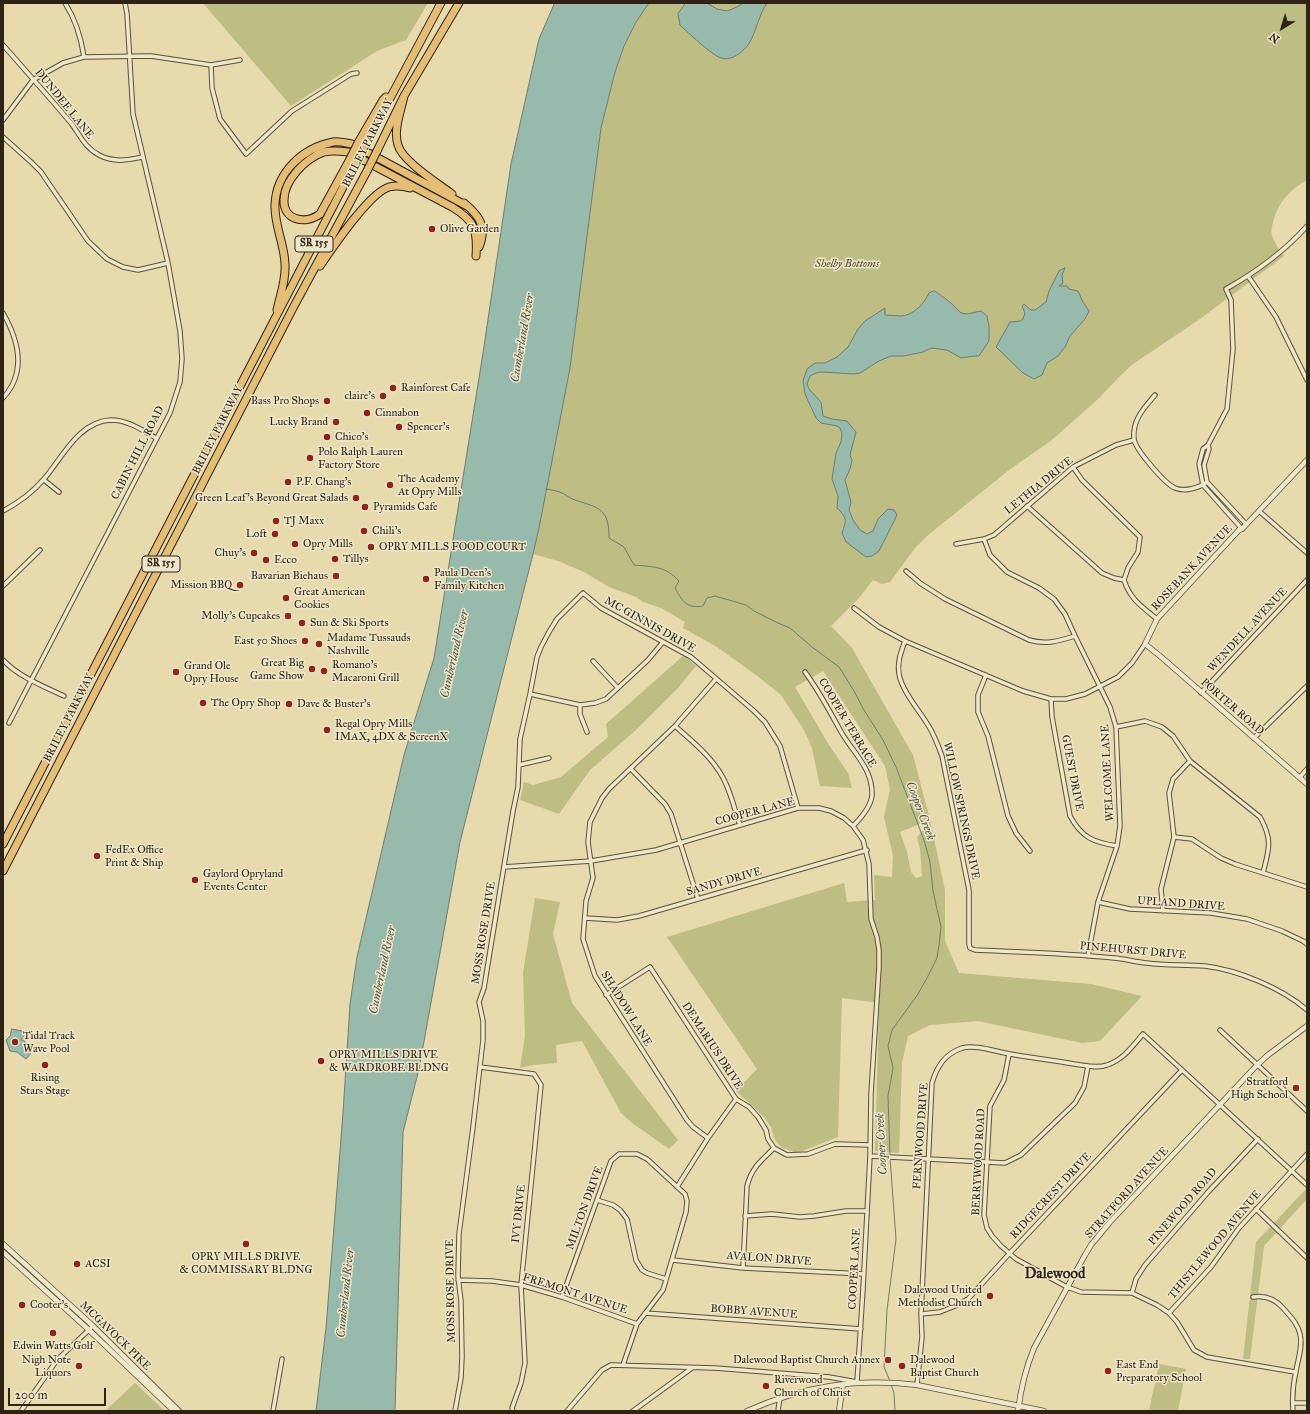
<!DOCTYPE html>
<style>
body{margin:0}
#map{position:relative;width:1310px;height:1414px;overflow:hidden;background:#e7daad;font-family:"IM FELL Great Primer",serif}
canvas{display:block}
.frame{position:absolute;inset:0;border:4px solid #2f2216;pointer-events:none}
.north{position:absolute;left:1262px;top:8px;width:40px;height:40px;-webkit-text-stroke:3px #efe7ca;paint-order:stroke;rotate:218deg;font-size:11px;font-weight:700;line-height:16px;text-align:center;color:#2f2216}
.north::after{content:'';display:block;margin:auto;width:14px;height:18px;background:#2f2216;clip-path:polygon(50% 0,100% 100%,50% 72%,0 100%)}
.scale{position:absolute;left:8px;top:1388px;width:98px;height:18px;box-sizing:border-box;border:2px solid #2f2216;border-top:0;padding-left:5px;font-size:12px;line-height:14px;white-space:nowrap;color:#2f2216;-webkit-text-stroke:3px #efe7ca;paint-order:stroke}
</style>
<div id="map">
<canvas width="1310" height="1414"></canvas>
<div class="frame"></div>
<div class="north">N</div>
<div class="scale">200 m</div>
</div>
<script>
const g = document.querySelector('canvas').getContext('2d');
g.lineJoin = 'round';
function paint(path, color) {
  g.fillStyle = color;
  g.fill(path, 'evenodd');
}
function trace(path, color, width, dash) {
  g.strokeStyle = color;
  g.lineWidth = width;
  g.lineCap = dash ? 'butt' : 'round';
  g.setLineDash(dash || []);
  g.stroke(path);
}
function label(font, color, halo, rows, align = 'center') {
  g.font = font + ' "IM FELL Great Primer",serif';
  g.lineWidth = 3;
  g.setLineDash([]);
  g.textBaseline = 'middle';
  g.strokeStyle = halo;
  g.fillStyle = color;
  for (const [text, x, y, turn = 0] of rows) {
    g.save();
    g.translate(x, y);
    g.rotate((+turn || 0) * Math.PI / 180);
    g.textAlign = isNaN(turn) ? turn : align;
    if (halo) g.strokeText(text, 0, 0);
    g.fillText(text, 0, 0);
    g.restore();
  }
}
const green = new Path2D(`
 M203,3H428L406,40L377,51L291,106Z
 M649,3H1307V180C1291,189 1279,201 1274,219C1272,226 1270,231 1273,238C1275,244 1280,250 1284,256L1200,319L1133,364L1121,375L1097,400L1052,440L1009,470L927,536L915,548L890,582L882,584L873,580L858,599L831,626L852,648L913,755L930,820L945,890V941L959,973L1091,984L1142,996L1100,1041L1082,1043L978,1021L930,1025L908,1036L902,1063L899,1153L875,1151L879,1003L842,998L838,1137L797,1153L782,1148L775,1140L771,1127L764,1117L736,1091L757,1069L667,937L844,883L847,902L875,900L874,875L892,877L893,856L884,817L890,789L885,766L823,671L795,687L829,745L848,773L852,788L820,786L812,748L804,730L781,695L756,675L717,647L683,628L685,622L661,608L643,602L636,597L609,587L584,572L558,561L533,554L570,368L601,128L615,72L624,46L636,22ZM922,823L924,829L917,837L920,849L922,876L916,878L911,872L907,852L900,832Z
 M684,655L696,666L678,688L636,730L590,770L559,814L520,800L524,782L533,785L561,777L608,737L606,724Z
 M535,898L560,902L553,934L572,1003L678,1140L669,1149L632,1123L621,1113L582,1041L556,1045L557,1063L533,1065L520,1068L525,1036L523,973Z
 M1307,1188V1199L1264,1246L1250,1359H1243L1256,1242Z
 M1159,1364L1186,1369L1178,1411H1149Z
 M135,1383L165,1411H105Z`);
const water = new Path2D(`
 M555,3H649L636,22L624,46L615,72L601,128L570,368L539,528L533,554L460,842L419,1069L403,1132L395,1411H316L326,1328L343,1113L350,1004L357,957L404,755L434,658L483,353L511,164L539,39Z
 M686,3H707L717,9L727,11L737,7L743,3H767C759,15 757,28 751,40C746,50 732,62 721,58C712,55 687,32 680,25L678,14Z
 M1065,268L1062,275L1063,283L1059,286H1067L1069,289L1078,291L1083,302L1089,311L1085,319L1070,336L1065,347L1058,356L1047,363L1042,375L1034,379L1023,373L996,347L1010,322L1020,321L1023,319L1025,313L1022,306L1024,304L1031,310H1035L1046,302L1049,291L1059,271Z
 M935,291L951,303L961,313L967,314L981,311L987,316L989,326V341L979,356H975L961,358L947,350L931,348L923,352L904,356H891L879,361L860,373L854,374L821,372L816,373L810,376L807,384L809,389L821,402L823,416L832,419L847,421L856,432L850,455L852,460L850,469L845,480L851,502L849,510L853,520L860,530L867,534L873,531L878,519L888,509L894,510L897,515L879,551L872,556L866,557L846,542L842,533C846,521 848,518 837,508L838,496L832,479L836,453L841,442L842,434L840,428L837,426L821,423L816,418L805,394L803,381L807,369L815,363H825L837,357L848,347L858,329L865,321L885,308V315C890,315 896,316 901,316C914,315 924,304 929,293Z
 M12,1029L22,1031L25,1034L21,1040H24L31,1053L26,1059L17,1052L10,1051L6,1040L10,1036Z`);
const stream = new Path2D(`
 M546,489C552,490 559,491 564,494C568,496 571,499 575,500C600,508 609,509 609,538L624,547L634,565C654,567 665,566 679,581L675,588C682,601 687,609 703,606L707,598L715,596L746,605L754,611L778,623L790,628L812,647L839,667L854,691L864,710L883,740L896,767L924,840L930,862L933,891L941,927L939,945L937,958L927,978L918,994L892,1030L888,1046L893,1068L888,1096L890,1155
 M890,1381L884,1367L887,1310L896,1239L890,1158
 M891,1384L894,1393L895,1411`);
const minor = new Path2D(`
 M65,3C76,20 81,37 84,57
 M3,45C26,71 49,97 71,123C80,135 85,148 99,155C114,163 128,160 143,157
 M211,65L240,60
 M3,120L33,80L63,63L84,57L151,56L211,65L212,88L220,119L246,154L292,111L351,74L357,73
 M3,137L31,162L41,172L88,241L107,259L123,267L138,270L168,263
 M1248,276L1276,317L1307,380
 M3,313C19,341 27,372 3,398
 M1155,395C1144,408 1132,420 1134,439C1135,449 1165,484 1175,488C1185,492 1199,488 1207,482
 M1208,445L1209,449L1204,465L1207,482L1246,524
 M1073,467L1082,480L1140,537L1138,552L1128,568L1124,580
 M44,480L59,492
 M1027,506L1102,573L1114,578L1124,580C1130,599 1141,606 1157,619
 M3,511C18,503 33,492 44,479C62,458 79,421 111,420C128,420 142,430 156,438
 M1259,511L1307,553
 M1242,529L1203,485L1199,464L1203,449L1208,445L1227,409L1233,349L1231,300L1226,289C1256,272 1284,252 1307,226
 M984,539L990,555L1007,572L1039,588L1054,599L1065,614L1075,636L1110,707L1116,727L1120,826L1117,846L1098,902L1088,956
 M956,544L984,539L994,535L1073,467L1116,445L1134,440
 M906,571L920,583L945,599L1029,640C1046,645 1059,641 1075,636
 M3,586L40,550
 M854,608L879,627L905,641L1023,691L1051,699H1066L1085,694L1118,677L1132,663L1145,644
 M905,641C901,652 897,662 899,674C902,691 919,710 928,725C934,734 938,745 942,756L969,890V944L970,948L975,950C1021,952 1068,953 1114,958C1125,959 1136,962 1147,963C1166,966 1186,964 1205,966C1238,970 1282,988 1307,1010
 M3,660C19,677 43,686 64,696
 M593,661L617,687
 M805,672C819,691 829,710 840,730C852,752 873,768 872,795C871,807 861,818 853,826
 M986,675L978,695V712L988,736L1008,816L1016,833L1030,851
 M1201,693L1307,580
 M530,694L580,705L595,703L606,699L648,660L663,642
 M1051,699L1052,717L1070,816C1082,838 1093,842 1117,846
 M580,705V714L587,732
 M9,723L170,413L180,382L182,359L180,331L168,263L133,114L127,14L125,3
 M675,726C694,743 716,760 726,784C732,797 735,811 740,825
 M1116,727L1145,721L1162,727L1173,736L1190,761L1260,817C1273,840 1269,849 1263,873
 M1254,738L1307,686
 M519,765L549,758
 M631,769L665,804L671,814L698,899
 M1300,777L1307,769
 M1174,837L1192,839L1221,858L1235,864L1307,887
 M504,867L591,861L656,850L798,808H819L831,811L844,818L853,826L863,840L869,864L871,919L877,937L879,950V967L871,1094L870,1156L863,1289L857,1382L829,1377L715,1368L611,1365L602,1370L567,1411
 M1098,902L1130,909L1211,913L1247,919L1282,931L1303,941L1307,944
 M1163,911L1161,889L1174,837L1169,793L1173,779L1190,761
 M585,918L617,920L639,916L867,850
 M606,995L650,967L736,1099L749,1107L758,1117L766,1130L768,1139L774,1148L787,1155L808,1154L835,1144L870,1145
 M1220,1030L1307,1111
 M1009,1054L1004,1080L990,1106L984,1215L987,1228L992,1236L1001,1246L1016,1259L1067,1287L1081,1292L1132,1293L1157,1305L1169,1313L1177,1322L1194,1350L1207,1357L1295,1372
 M480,1067L534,1074L541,1085L521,1285L525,1363L521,1383L512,1408L513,1411
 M708,1138L693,1127L687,1120L595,976L583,939L586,901L593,878L588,842L590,822L602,798L609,789L675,726L716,679
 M870,1156L1005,1163L1021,1155L1075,1103L1084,1087L1088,1066
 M677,1187L708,1138L736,1099
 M597,1200L613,1205L620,1210L627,1219L636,1260L642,1270L647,1273L666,1279
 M1256,1209L1307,1258
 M745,1216L772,1214L800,1217L814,1216L846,1211H867
 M673,1260L743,1268L864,1274
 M743,1268L747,1186C752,1167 761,1161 774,1148
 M458,1280L492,1281L521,1285L562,1297L637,1324
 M1132,1293L1136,1279L1145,1265L1209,1191L1258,1139
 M562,1297L611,1161L619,1154H637L647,1159L685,1194L687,1201L686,1212L663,1290L637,1324L623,1365
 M1253,1297C1265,1295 1275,1299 1283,1308C1290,1316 1298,1324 1300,1334C1303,1346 1298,1359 1296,1371C1293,1384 1292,1397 1293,1411
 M645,1313L861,1329
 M1169,1313L1211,1267L1239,1228L1307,1154
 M921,1314L940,1312L955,1306L968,1299L1009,1254L1182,1070
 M917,1385L922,1337L921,1314L932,1083C937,1066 945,1054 962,1048C975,1044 997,1052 1010,1054C1031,1058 1053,1060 1074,1064C1084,1065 1097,1069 1107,1065C1123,1060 1132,1047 1143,1034L1307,1185
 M1293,1403H1307
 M21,1411L57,1360L91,1328
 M273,1411L282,1359
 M455,1411L461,1378L462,1357L461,1301L458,1276L459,1234L473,1127L483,1040V1021L479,1002L484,988L513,811L518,787L520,739L530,694L537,657L541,647L549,632L557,619L583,593L601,608L691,657L754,711L765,722L780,746L798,808
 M633,1411L692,1368
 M778,1411L780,1397`);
const tertiary = new Path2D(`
 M1307,460L1242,529L1239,530L1157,619L1145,644L1160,656L1307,784
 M3,1244L93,1326L179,1411
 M3,1252L89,1330L174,1411
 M747,1411C804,1386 855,1378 917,1385L1044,1411
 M839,1411L843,1384
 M1018,1411C1021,1387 1025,1370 1034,1348L1085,1255L1091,1245L1110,1222L1257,1065L1268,1055L1307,1026`);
const motorway = new Path2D(`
 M404,96C401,111 393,130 398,145C402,161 439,184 452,194
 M358,143L383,100L386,97
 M365,145L441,3
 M377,151L404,96L459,3
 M349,161L320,214C305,225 283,220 284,200C284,180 306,158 324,152C332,150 340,151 348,152L452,207C474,220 478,230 476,256
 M464,203C480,216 487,227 479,247
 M320,266C333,247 369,193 389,187C396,185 403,186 410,188
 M277,310C280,295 286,281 285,265C285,245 274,225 275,205C276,172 303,148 333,142C339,141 346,143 352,144L467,206
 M3,844L354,166
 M3,871L293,308L367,171`);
const motorwayBridge = new Path2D(`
 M349,161L358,143
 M354,166L365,145
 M367,171L377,151`);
const markers = [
 [432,229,4,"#8f2418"],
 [393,388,4,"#8f2418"],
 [383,396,4,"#8f2418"],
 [327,401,4,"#8f2418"],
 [367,413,4,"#8f2418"],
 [336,422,4,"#8f2418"],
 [399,427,4,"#8f2418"],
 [327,437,4,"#8f2418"],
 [310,458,4,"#8f2418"],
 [288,482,4,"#8f2418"],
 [390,485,4,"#8f2418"],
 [356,498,4,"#8f2418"],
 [365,507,4,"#8f2418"],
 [276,521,4,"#8f2418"],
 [364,531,4,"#8f2418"],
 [275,534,4,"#8f2418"],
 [295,544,4,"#8f2418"],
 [371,547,4,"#8f2418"],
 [254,553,4,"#8f2418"],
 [335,559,4,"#8f2418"],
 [266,560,4,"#8f2418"],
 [336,576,4,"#8f2418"],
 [426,579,4,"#8f2418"],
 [240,585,4,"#8f2418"],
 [286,598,4,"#8f2418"],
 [288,616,4,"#8f2418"],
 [302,623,4,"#8f2418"],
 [305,641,4,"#8f2418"],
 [319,644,4,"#8f2418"],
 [312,669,4,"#8f2418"],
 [324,671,4,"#8f2418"],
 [176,672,4,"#8f2418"],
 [203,703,4,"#8f2418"],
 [289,704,4,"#8f2418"],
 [327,730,4,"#8f2418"],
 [97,856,4,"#8f2418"],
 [195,880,4,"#8f2418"],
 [15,1042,4,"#8f2418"],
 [321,1061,4,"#8f2418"],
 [45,1065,4,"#8f2418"],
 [1296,1088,4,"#8f2418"],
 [246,1244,4,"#8f2418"],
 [77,1264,4,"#8f2418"],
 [990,1296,4,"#8f2418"],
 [22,1305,4,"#8f2418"],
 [53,1333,4,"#8f2418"],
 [888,1360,4,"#8f2418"],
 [79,1366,4,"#8f2418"],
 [902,1366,4,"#8f2418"],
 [1108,1371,4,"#8f2418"],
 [766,1386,4,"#8f2418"]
];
const shields = [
 [314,244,38],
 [161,564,38]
];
const shieldNames = [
 ["SR 155",314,244],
 ["SR 155",161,564]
];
const streetNames = [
 ["DUNDEE LANE",64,104,51],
 ["BRILEY PARKWAY",368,143,-63],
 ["BRILEY PARKWAY",218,430,-63],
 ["CABIN HILL ROAD",138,453,-63],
 ["LETHIA DRIVE",1039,486,-39],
 ["ROSEBANK AVENUE",1192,568,-47],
 ["MC GINNIS DRIVE",650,625,29],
 ["WENDELL AVENUE",1248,630,-47],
 ["PORTER ROAD",1232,707,41],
 ["BRILEY PARKWAY",69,718,-63],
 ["COOPER TERRACE",847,723,59],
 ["GUEST DRIVE",1072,773,79],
 ["WELCOME LANE",1108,773,-93],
 ["WILLOW SPRINGS DRIVE",961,811,78],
 ["COOPER LANE",755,812,-15],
 ["SANDY DRIVE",724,882,-16],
 ["UPLAND DRIVE",1181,904,4],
 ["MOSS ROSE DRIVE",484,933,-81],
 ["PINEHURST DRIVE",1133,951,5],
 ["SHADOW LANE",626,1009,58],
 ["DEMARIUS DRIVE",712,1046,57],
 ["FERNWOOD DRIVE",921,1136,-86],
 ["BERRYWOOD ROAD",979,1162,-87],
 ["STRATFORD AVENUE",1127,1193,-48],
 ["RIDGECREST DRIVE",1051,1196,-47],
 ["PINEWOOD ROAD",1183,1207,-49],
 ["MILTON DRIVE",585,1208,-70],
 ["IVY DRIVE",519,1214,-84],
 ["THISTLEWOOD AVENUE",1215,1245,-50],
 ["AVALON DRIVE",769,1259,4],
 ["COOPER LANE",855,1269,-87],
 ["MOSS ROSE DRIVE",451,1291,-91],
 ["FREMONT AVENUE",575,1294,18],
 ["BOBBY AVENUE",754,1312,4],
 ["MCGAVOCK PIKE",115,1336,44]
];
const poiNames = [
 ["Olive Garden",440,229],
 ["Rainforest Cafe",401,388],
 ["claire's",375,396,"right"],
 ["Bass Pro Shops",319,401,"right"],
 ["Cinnabon",375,413],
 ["Lucky Brand",328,422,"right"],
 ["Spencer's",407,427],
 ["Chico's",335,437],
 ["Polo Ralph Lauren",318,452],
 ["Factory Store",318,465],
 ["The Academy",398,479],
 ["At Opry Mills",398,492],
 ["P.F. Chang's",296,482],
 ["Green Leaf's Beyond Great Salads",348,498,"right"],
 ["Pyramids Cafe",373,507],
 ["TJ Maxx",284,521],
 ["Chili's",372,531],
 ["Loft",267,534,"right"],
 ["Opry Mills",303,544],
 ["OPRY MILLS FOOD COURT",379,547],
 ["Chuy's",246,553,"right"],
 ["Tillys",343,559],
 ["Ecco",274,560],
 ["Paula Deen's",434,573],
 ["Family Kitchen",434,586],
 ["Bavarian Biehaus",328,576,"right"],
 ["Mission BBQ",232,585,"right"],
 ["Great American",294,592],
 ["Cookies",294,605],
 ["Molly's Cupcakes",280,616,"right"],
 ["Sun & Ski Sports",310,623],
 ["Madame Tussauds",327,638],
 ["Nashville",327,651],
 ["East 50 Shoes",297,641,"right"],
 ["Great Big",304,663,"right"],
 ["Game Show",304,676,"right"],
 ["Romano's",332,665],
 ["Macaroni Grill",332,678],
 ["Grand Ole",184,666],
 ["Opry House",184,679],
 ["The Opry Shop",211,703],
 ["Dave & Buster's",297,704],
 ["Regal Opry Mills",335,724],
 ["IMAX, 4DX & ScreenX",335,737],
 ["FedEx Office",105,850],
 ["Print & Ship",105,863],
 ["Gaylord Opryland",203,874],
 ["Events Center",203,887],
 ["Tidal Track",23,1036],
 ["Wave Pool",23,1049],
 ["OPRY MILLS DRIVE",329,1055],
 ["& WARDROBE BLDNG",329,1068],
 ["Rising",45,1078,"center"],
 ["Stars Stage",45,1091,"center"],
 ["Stratford",1288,1082,"right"],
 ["High School",1288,1095,"right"],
 ["OPRY MILLS DRIVE",246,1257,"center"],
 ["& COMMISSARY BLDNG",246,1270,"center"],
 ["ACSI",85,1264],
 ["Dalewood United",982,1290,"right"],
 ["Methodist Church",982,1303,"right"],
 ["Cooter's",30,1305],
 ["Edwin Watts Golf",53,1346,"center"],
 ["Nigh Note",71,1360,"right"],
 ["Liquors",71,1373,"right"],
 ["Dalewood Baptist Church Annex",880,1360,"right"],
 ["Dalewood",910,1360],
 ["Baptist Church",910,1373],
 ["East End",1116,1365],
 ["Preparatory School",1116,1378],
 ["Riverwood",774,1380],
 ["Church of Christ",774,1393]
];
const parkNames = [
 ["Shelby Bottoms",847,264]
];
const waterNames = [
 ["Cumberland River",523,338,-80],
 ["Cumberland River",455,654,-77],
 ["Cooper Creek",920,811,69],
 ["Cumberland River",383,970,-78],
 ["Cooper Creek",882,1144,-93],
 ["Cumberland River",346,1293,-84]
];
const districtNames = [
 ["Dalewood",1055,1274]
];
paint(green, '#bebd84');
paint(water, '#97baac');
trace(water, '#6d7d70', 1);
trace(stream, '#6d7d70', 1);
trace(minor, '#5d503c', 5.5);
trace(tertiary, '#5d503c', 6);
trace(motorway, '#2f2216', 9);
trace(minor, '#efe7ca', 3.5);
trace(tertiary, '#efe7ca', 4.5);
trace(motorway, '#e4bd76', 7);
trace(motorwayBridge, '#2f2216', 9, []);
trace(motorwayBridge, '#e4bd76', 7);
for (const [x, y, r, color] of markers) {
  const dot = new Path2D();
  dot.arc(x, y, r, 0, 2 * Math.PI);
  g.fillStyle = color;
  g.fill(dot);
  trace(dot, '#efe7ca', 1.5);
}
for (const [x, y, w] of shields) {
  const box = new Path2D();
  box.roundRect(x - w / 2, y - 8, w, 16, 3);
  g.fillStyle = '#efe7ca';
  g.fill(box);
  trace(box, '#2f2216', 1);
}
label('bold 10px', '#2f2216', null, shieldNames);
label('11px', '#2f2216', '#efe7ca', streetNames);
label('11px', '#2f2216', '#efe7ca', poiNames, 'left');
label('italic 11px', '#534932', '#efe7ca', parkNames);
label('italic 12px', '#4e5043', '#efe7ca', waterNames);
label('bold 15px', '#2f2216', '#efe7ca', districtNames);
</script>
